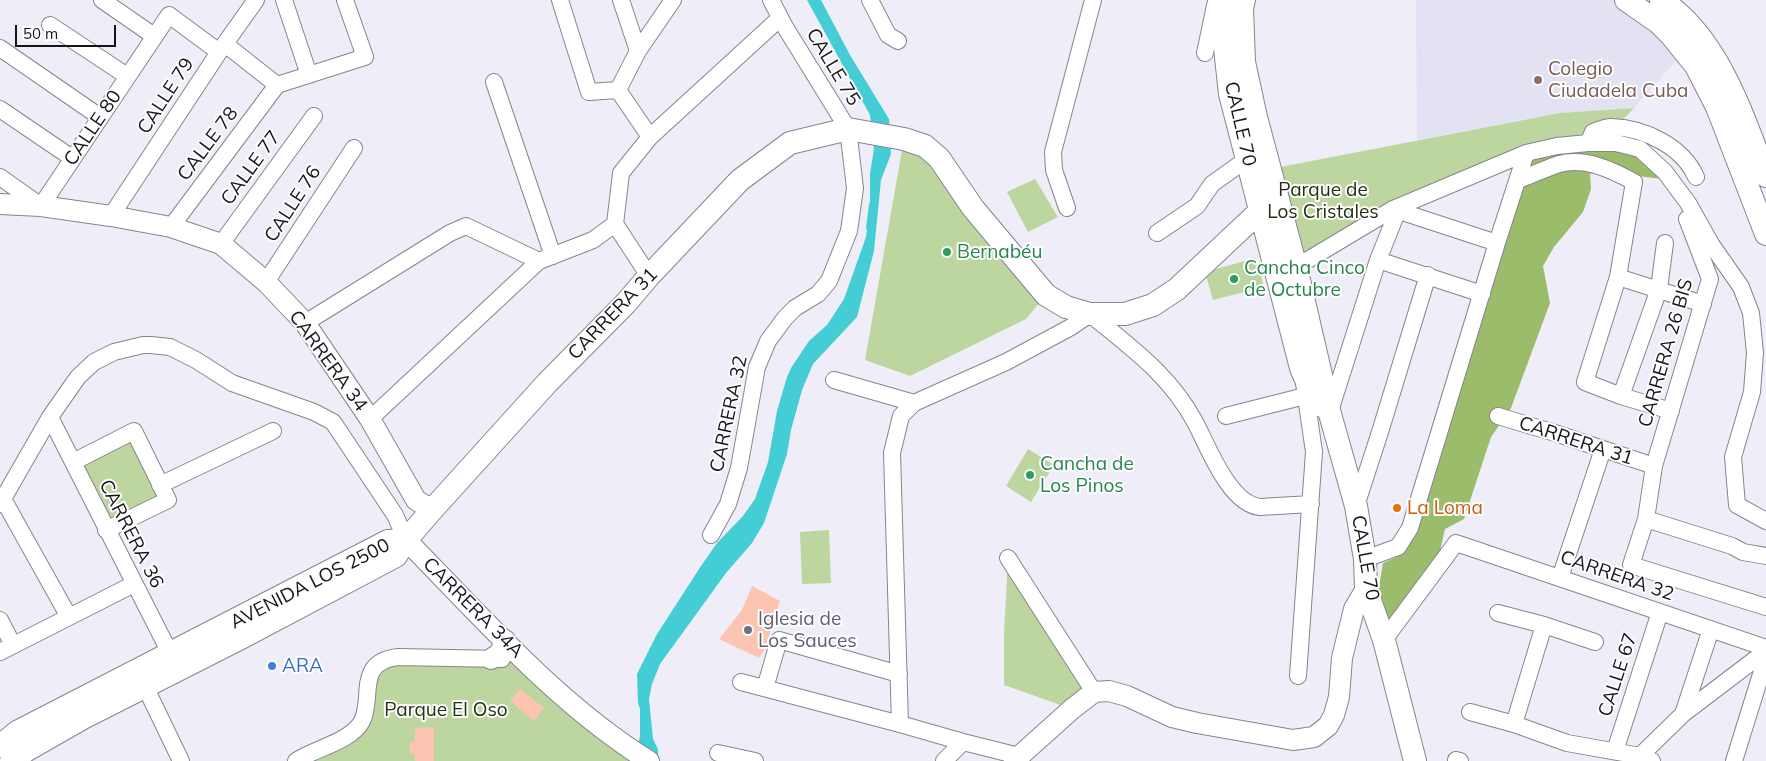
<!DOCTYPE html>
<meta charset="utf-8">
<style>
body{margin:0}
#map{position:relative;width:1766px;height:761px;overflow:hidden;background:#efeef8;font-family:Mulish,sans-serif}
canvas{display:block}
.scale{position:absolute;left:15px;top:25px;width:101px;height:22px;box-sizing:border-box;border:2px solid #151418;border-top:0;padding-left:6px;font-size:15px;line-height:18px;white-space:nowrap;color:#151418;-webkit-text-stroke:4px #fdfdff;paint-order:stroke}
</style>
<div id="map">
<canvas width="1766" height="761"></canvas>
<div class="scale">50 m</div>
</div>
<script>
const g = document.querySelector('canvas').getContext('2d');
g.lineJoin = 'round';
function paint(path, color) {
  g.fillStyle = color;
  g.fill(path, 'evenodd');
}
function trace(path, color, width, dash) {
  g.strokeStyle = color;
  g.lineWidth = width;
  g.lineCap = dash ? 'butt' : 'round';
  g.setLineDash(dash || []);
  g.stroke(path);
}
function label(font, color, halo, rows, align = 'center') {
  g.font = font + ' Mulish,sans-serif';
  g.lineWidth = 4;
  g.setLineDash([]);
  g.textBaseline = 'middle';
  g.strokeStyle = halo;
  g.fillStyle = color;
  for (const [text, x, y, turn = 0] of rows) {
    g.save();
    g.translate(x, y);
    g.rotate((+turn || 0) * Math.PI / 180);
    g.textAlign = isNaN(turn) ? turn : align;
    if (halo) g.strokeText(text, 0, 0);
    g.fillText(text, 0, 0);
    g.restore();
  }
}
const built = new Path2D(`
 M1416,0H1626L1684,52L1634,108L1560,113L1417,140Z`);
const green = new Path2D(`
 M1634,108L1616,127L1588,143L1526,153L1296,267L1270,169L1560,113Z
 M904,139L925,146L1046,295L1026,319L910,376L865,360Z
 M1035,179L1058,217L1028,232L1007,192Z
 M1256,258L1264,287L1213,300L1205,272Z
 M134,431L168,500L106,530L73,462Z
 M1028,449L1054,465L1031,502L1006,486Z
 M829,530L831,583L802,584L800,532Z
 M1008,558L1094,692L1072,709L1004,685V634Z
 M524,660L635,761H296L350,735L378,665Z`);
const forest = new Path2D(`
 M1568,145L1637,154L1662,179L1638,176L1613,164L1590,174L1591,189L1583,212L1554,247L1543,266L1550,303L1511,408L1491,437L1464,519L1445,529L1439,555L1386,625L1378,593L1383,563L1397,557L1415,536L1531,159Z`);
const water = new Path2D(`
 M807,0H821L850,55L889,119L891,154L881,180L874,251L857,317L813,364L802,390L791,430L787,454L764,523L752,543L726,573L660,664L652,684L649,699L653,739L658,749V761H635L640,736V709L638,703L637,674L657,634L701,566L717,543L743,516L755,499L768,462L777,411L787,377L791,368L809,341L827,325L844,299L866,237L870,207V173L874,149L870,115Z`);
const stream = new Path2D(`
 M871,230L868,228L871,204`);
const building = new Path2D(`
 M752,586L780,601L765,649L759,658L719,639L742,610Z
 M520,689L544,708L534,721L510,701Z
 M434,727V761H415V754H410V742H415V728Z`);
const minor = new Path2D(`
 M102,0L154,36
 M284,0L309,75
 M560,0L589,92L618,90
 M621,0L638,51
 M870,0L888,35L898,41
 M50,25L127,76
 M225,44L277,85
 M0,48L100,117
 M1205,53L1216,1
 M494,82L553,256
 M277,85L365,57L345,0
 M618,90L638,51L673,0
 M618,90L650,137
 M0,109L72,158
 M1588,143L1593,132C1599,130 1606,126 1612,127C1645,128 1683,147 1696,177
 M0,177L41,206L169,15L219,52
 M1518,180C1531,175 1545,169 1559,164C1585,157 1612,170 1634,182L1618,277L1585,382L1621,396L1671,411
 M1067,208L1054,170L1053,152L1093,0
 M1393,209L1497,243
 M111,216L219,52L256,0
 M1687,219L1710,279L1654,466L1646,519L1631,565L1766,607
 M171,227L277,85
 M1157,233L1197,206L1212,184L1247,159
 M221,244L314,116
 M1378,260L1482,294
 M1296,267L1393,209L1526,153L1557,146L1588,143H1616L1640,149L1665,172L1688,203L1711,244L1741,287L1751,313L1755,353L1752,392L1733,457L1737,505L1766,521
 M649,276L615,224L621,173L650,137L780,18
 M1618,277L1703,304
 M266,282L354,148
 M305,323L450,233L466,226L539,261
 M834,380L914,403
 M1621,396L1659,289L1665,243
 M1330,411L1378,260L1398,210
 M1226,416L1305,396
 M1498,416L1555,433L1654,466
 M50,417L175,663
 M370,419L539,261L593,240L615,224
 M73,462L134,431L168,500L106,530
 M160,485L273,431
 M3,499L69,617
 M0,504L50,417L78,377L94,362L114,352L143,345H151L170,347L196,360L232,383L314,412L333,422L395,515L406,540
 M1356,506L1380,432L1428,275
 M1646,519L1732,546L1743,552L1766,556
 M711,535L728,504L739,468L757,367L768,341L785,318L795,308L818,294L829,281L849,231L855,188L848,129L785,27L771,0
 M1008,558L1094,692
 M1365,559L1398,547L1410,528L1497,243L1526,153
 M1560,578L1603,449
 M1498,613L1544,625L1595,642
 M0,620L13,645
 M1384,640L1456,543L1766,648
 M0,652L134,584
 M1298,676L1314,452L1304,383
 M141,678L181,761
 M741,682L900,724L963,742L1019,756
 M765,688L779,640L899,674
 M1470,712L1514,724L1567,743L1640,756L1652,761
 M1683,714L1711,629
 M900,724L892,453L901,416L914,403L1006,362L1071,327L1090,314C1131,348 1169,374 1195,422C1208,446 1229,504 1260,507L1311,504
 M1514,724L1544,625
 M1615,751L1660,612
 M718,753L755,761
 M1456,760L1460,761
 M296,761C315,748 351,742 362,721C374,698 355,662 398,657L502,659
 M944,761L963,742
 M1637,761L1640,756L1683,714L1766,651
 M1734,761L1766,658`);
const tertiary = new Path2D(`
 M0,204L41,206L111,216L171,227L221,244L266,282L305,323L370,419L416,500L432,510
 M406,540C481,616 557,704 649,761
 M491,659L500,653L505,640
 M1014,761L1072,709L1094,692L1109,691L1127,696L1172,717L1197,723L1293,740L1314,737L1328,726L1334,715L1339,697L1342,658L1354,609L1366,589`);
const secondary = new Path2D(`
 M1224,0L1225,48L1230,94L1301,368L1310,389L1322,406
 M1244,0L1242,8L1244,62L1256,117L1296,267L1330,414L1356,506L1365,559L1366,589L1384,640L1415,761
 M1626,0L1659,23L1671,35L1696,66L1717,107L1766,234
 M1661,0C1719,38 1742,115 1766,176
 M0,746L17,732L388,541L406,540
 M11,761L27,750L83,718L239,639L396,556L406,540L432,510L547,383L626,303L649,276L740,180L790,143L848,129L904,139L925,146L939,158L973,208L1046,295L1066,307L1090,314H1125L1153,305L1177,289L1277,195`);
const markers = [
 [1538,80,5,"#8d6e63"],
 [947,252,5,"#2e9e5b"],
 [1234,279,5,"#2e9e5b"],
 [1030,475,5,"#2e9e5b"],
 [1397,508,5,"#e8710a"],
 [748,630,5,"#6b7280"],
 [272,666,5,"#3f7fe0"]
];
const streetNames = [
 ["CALLE 75",833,67,59],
 ["CALLE 79",166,96,-57],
 ["CALLE 70",1240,124,77],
 ["CALLE 80",93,128,-56],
 ["CALLE 78",208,144,-53],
 ["CALLE 77",251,168,-54],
 ["CALLE 76",293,204,-57],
 ["CARRERA 31",613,314,-46],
 ["CARRERA 26 BIS",1666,353,-74],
 ["CARRERA 34",328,361,54],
 ["CARRERA 32",729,414,-78],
 ["CARRERA 31",1576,441,18],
 ["CARRERA 36",131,534,63],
 ["CALLE 70",1365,558,80],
 ["CARRERA 32",1617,576,19],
 ["AVENIDA LOS 2500",310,584,-27],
 ["CARRERA 34A",473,608,45],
 ["CALLE 67",1618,675,-72]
];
const educationNames = [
 ["Colegio",1548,69],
 ["Ciudadela Cuba",1548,91]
];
const parkNames = [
 ["Parque de",1323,190],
 ["Los Cristales",1323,212],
 ["Parque El Oso",446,710]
];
const leisureNames = [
 ["Bernabéu",957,252],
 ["Cancha Cinco",1244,268],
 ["de Octubre",1244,290],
 ["Cancha de",1040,464],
 ["Los Pinos",1040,486]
];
const foodNames = [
 ["La Loma",1407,508]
];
const worshipNames = [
 ["Iglesia de",758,619],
 ["Los Sauces",758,641]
];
const shopNames = [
 ["ARA",282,666]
];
paint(built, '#e3e2f3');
paint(green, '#bdd59f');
paint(forest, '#9abc6b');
paint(water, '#45cdd6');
trace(stream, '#45cdd6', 4);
paint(building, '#fcc5b1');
trace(minor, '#86858e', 18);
trace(tertiary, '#86858e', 22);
trace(secondary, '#86858e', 24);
trace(minor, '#fff', 16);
trace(tertiary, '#fff', 20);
trace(secondary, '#fff', 22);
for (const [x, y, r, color] of markers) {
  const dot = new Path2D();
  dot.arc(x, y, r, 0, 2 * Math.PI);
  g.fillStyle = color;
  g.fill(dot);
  trace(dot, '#fdfdff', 2);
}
label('19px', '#151418', '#fdfdff', streetNames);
label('19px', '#785e54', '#fdfdff', educationNames, 'left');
label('19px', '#23310e', '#fdfdff', parkNames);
label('19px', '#27864d', '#fdfdff', leisureNames, 'left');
label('19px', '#c56008', '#fdfdff', foodNames, 'left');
label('19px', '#5b616d', '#fdfdff', worshipNames, 'left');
label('19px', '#366cbe', '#fdfdff', shopNames, 'left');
</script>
